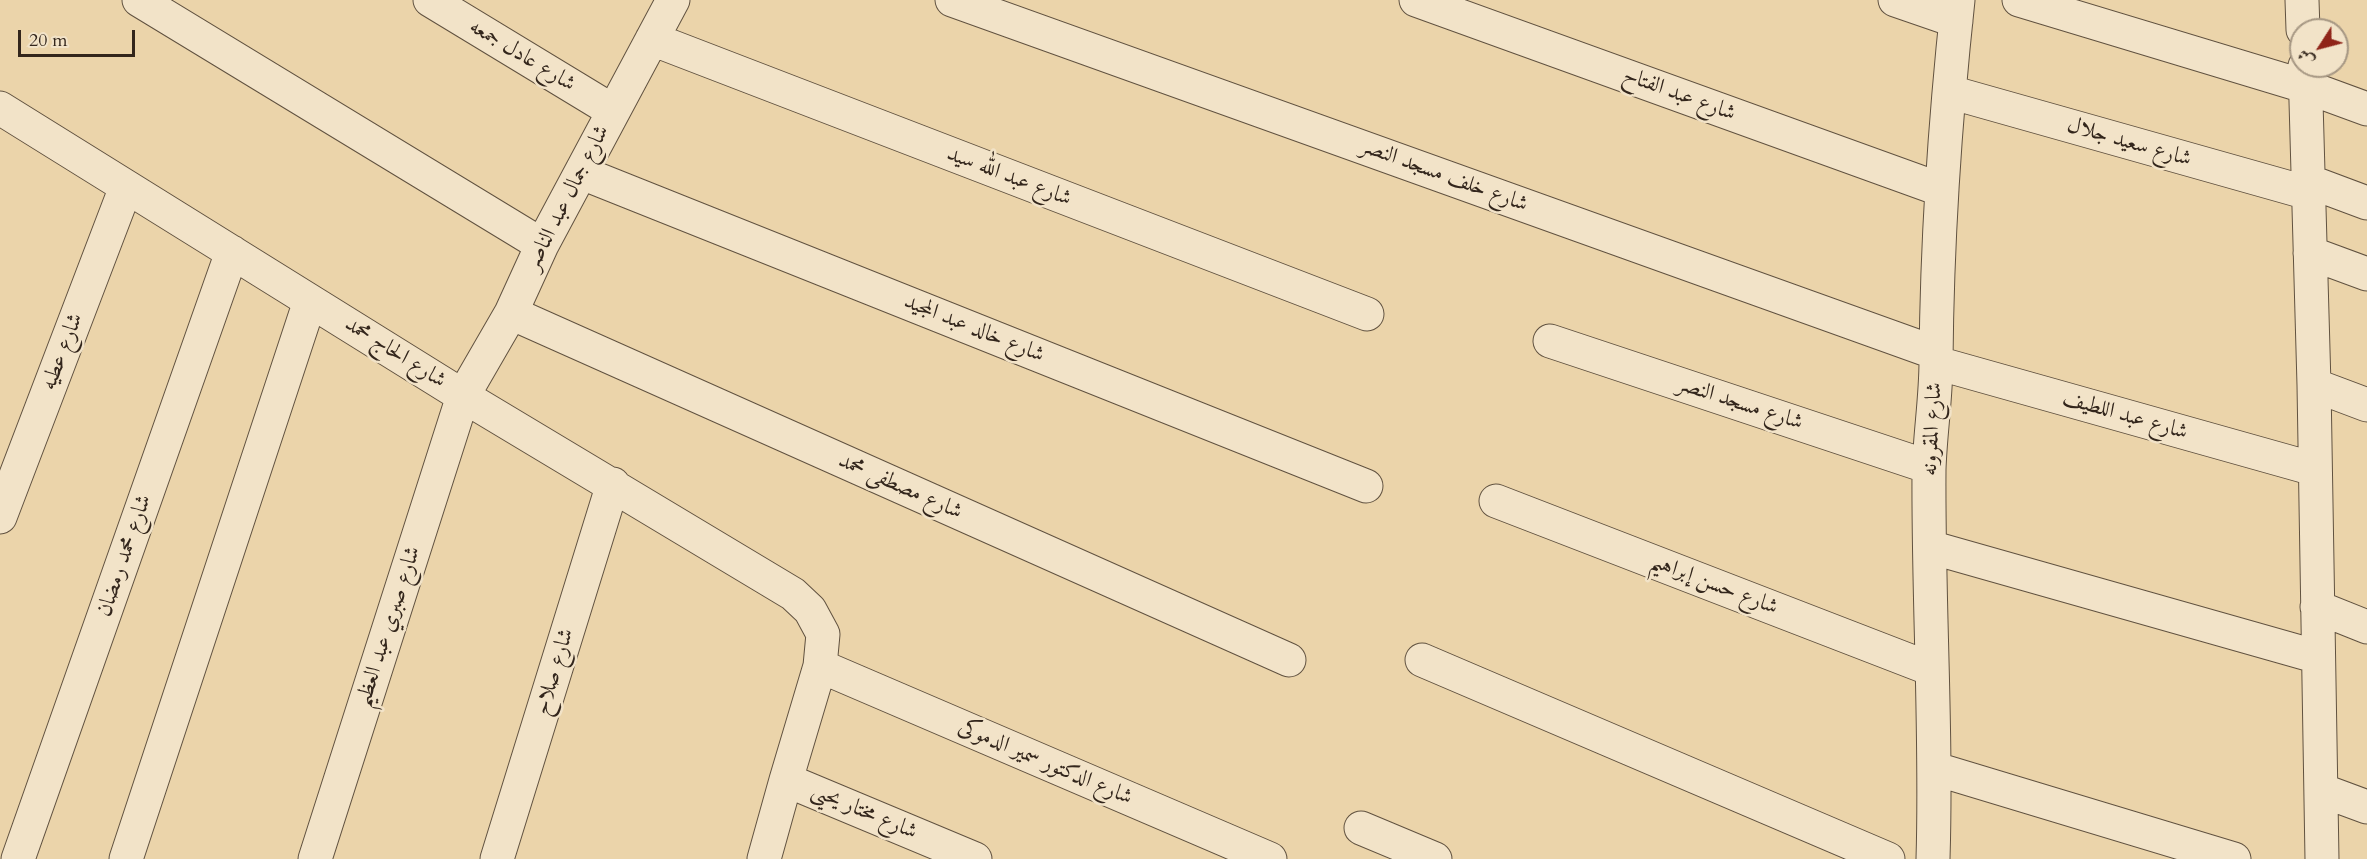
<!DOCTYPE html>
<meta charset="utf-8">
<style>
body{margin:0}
#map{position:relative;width:2367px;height:859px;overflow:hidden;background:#ebd4aa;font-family:Cardo,Amiri,serif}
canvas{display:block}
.north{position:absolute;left:2289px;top:18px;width:60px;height:60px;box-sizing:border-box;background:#f2e3c8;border:2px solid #a69783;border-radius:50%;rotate:234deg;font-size:16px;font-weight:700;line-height:24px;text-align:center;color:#33261c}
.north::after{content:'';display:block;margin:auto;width:21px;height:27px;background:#8f2418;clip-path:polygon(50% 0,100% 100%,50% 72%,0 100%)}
.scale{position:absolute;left:18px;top:30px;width:117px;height:27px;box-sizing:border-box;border:3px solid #33261c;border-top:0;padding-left:8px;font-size:18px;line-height:21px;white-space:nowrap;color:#33261c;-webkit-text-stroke:4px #f2e3c8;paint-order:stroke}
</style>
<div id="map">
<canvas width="2367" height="859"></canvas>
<div class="north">ش</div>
<div class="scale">20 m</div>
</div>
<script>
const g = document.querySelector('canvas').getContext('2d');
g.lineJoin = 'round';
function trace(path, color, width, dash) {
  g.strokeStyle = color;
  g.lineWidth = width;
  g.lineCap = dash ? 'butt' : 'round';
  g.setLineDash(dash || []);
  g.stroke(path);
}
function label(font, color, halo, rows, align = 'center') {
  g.font = font + ' Cardo,Amiri,serif';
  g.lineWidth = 5;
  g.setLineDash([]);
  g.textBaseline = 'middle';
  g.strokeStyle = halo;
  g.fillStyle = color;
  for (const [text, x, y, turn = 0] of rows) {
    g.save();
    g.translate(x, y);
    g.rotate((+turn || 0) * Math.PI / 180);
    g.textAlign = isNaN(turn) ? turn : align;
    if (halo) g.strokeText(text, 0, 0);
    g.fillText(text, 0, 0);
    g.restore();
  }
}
const street = new Path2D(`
 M139,0L542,245
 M430,0L613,111
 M952,0L1936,353
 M1416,0L1942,190
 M1895,0L1956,21
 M2019,0L2307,87L2367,109
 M2302,0L2303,30
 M652,39L1367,314
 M2305,66L2314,385L2322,859
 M1950,92L2308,193
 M0,108L463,396L793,594L810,610L823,634L820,666L786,780L764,859
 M582,173L1366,486
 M2308,181L2367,203
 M2310,253L2367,274
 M511,313L1289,660
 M1550,341L1929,467
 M1937,363L2314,469
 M2314,385L2367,405
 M1496,501L1931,669
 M0,517L126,187
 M1930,547L2318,657
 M2317,607L2367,627
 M1422,660L1888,859
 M820,666L1270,859
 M1936,769L2234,859
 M786,780L975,859
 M2321,790L2367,807
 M1361,828L1435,859
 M18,859L232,252
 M126,859L310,301
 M315,859L463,396L511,313L542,245L673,0
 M497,859L613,484
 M1933,859C1937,729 1928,600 1929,470C1930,434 1936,398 1936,361C1937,241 1945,120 1958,0`);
const streetNames = [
 ["شارع عادل جمعه",522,56,31],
 ["شارع عبد الفتاح",1679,95,20],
 ["شارع سعيد جلال",2129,143,16],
 ["شارع خلف مسجد النصر",1444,176,20],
 ["شارع عبد الله سيد",1009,177,21],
 ["شارع جمال عبد الناصر",568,198,-63],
 ["شارع خالد عبد المجيد",974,329,22],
 ["شارع عطيه",63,352,-69],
 ["شارع الحاج محمد",395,353,32],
 ["شارع مسجد النصر",1740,404,18],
 ["شارع عبد اللطيف",2125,416,16],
 ["شارع المقرونه",1933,429,-87],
 ["شارع مصطفى محمد",900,487,24],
 ["شارع محمد رمضان",125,556,-71],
 ["شارع حسن إبراهيم",1714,585,21],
 ["شارع صبري عبد العظيم",389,627,-72],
 ["شارع صلاح",555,672,-73],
 ["شارع الدكتور سمير الدموكى",1045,763,23],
 ["شارع مختار يحيى",864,812,23]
];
trace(street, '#615240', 35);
trace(street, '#f2e3c8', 33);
label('22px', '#33261c', '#f2e3c8', streetNames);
</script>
